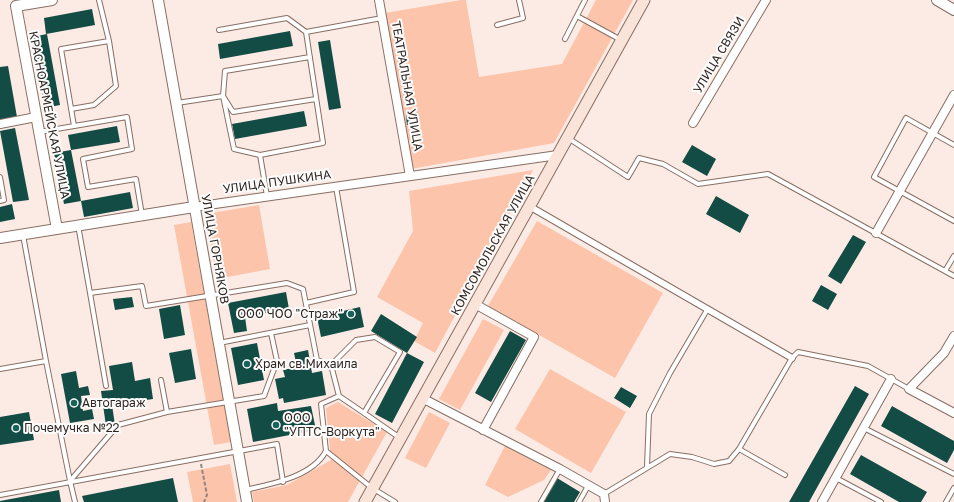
<!DOCTYPE html>
<meta charset="utf-8">
<style>
body{margin:0}
canvas{display:block;background:#fcebe4}
</style>
<canvas width="954" height="502"></canvas>
<script>
const g = document.querySelector('canvas').getContext('2d');
g.lineJoin = 'round';
function paint(path, color) {
  g.fillStyle = color;
  g.fill(path, 'evenodd');
}
function trace(path, color, width, dash) {
  g.strokeStyle = color;
  g.lineWidth = width;
  g.lineCap = dash ? 'butt' : 'round';
  g.setLineDash(dash || []);
  g.stroke(path);
}
function label(font, color, halo, rows, align = 'center') {
  g.font = font + ' "Golos Text",sans-serif';
  g.lineWidth = 4;
  g.setLineDash([]);
  g.textBaseline = 'middle';
  g.strokeStyle = halo;
  g.fillStyle = color;
  for (const [text, x, y, turn = 0] of rows) {
    g.save();
    g.translate(x, y);
    g.rotate((+turn || 0) * Math.PI / 180);
    g.textAlign = isNaN(turn) ? turn : align;
    if (halo) g.strokeText(text, 0, 0);
    g.fillText(text, 0, 0);
    g.restore();
  }
}
const green = new Path2D(`
 M461,0H466L479,77L562,64L596,0H633L554,143L411,169L385,13Z
 M533,170L435,353L414,341L423,323L377,297L413,231L409,191Z
 M259,205L270,269L217,279L206,214Z
 M537,221L663,293L615,378L488,306Z
 M191,222L231,442L214,445L174,225Z
 M483,319L504,330L460,410L439,399Z
 M550,369L626,412L591,473L515,429Z
 M338,402L387,432L348,502H254L252,492L287,485L331,460L326,408Z
 M429,412L450,423L426,468L405,458Z
 M505,446L551,470L544,480L508,497L485,485Z
 M230,464L237,502H193L187,472Z`);
const building = new Path2D(`
 M92,9L95,25L46,34L44,18Z
 M290,31L293,46L220,59L218,44Z
 M47,34L60,105L45,108L32,37Z
 M330,40L341,108L329,110L318,42Z
 M8,66L17,117L0,120V67Z
 M304,111L307,126L235,139L232,124Z
 M418,114L419,123L407,125L406,116Z
 M117,126L120,142L71,150L68,135Z
 M15,128L29,200L13,202L0,131Z
 M692,145L716,159L707,176L682,162Z
 M71,150L81,201L64,204L54,153Z
 M130,192L133,208L84,217L81,201Z
 M716,196L749,215L740,233L706,214Z
 M12,204L15,219L0,222V207Z
 M853,235L866,242L841,284L828,276Z
 M821,285L837,294L828,310L812,301Z
 M286,292L289,309L245,317L247,331L234,333L228,303Z
 M132,297L134,307L115,310L113,299Z
 M180,305L185,335L164,339L159,309Z
 M360,307L364,327L321,337L317,317Z
 M381,314L417,337L407,353L371,331Z
 M510,331L526,340L491,402L475,393Z
 M257,343L264,380L238,385L231,348Z
 M191,349L196,379L175,383L169,353Z
 M308,350L312,373L322,371L326,395L284,403L283,398L279,399L275,379L285,377L283,370L297,367L294,353Z
 M407,353L424,362L392,423L375,414Z
 M132,362L135,381L150,378L153,399L112,405L115,425L106,426L101,391L113,390L109,366Z
 M76,371L79,388L88,386L90,395L81,396L83,411L92,409L94,419L70,423L61,374Z
 M855,386L869,394L809,502H789Z
 M621,387L637,396L630,408L614,398Z
 M277,403L278,411L311,406L316,430L253,442L247,409Z
 M892,406L954,441V450L947,463L881,426Z
 M29,412L34,440L0,445V417Z
 M861,455L927,492L921,502H899L850,474Z
 M173,478L178,502H84L82,496Z
 M557,478L580,492L574,502H543Z
 M59,490L61,502H0V501Z`);
const path = new Path2D(`
 M201,464L207,495L204,502`);
const service = new Path2D(`
 M577,16L621,40
 M497,25L523,18L519,0
 M219,30L287,18L306,32
 M565,39L585,0
 M177,103L223,96L233,112L316,99
 M71,109L94,105L116,86L109,41L99,0
 M74,126L61,49L109,41
 M39,132L127,117L132,149L83,159L88,187L136,179L142,215
 M568,138L628,177L639,158L663,164L698,184L768,174L954,276
 M954,145L906,118L874,177L954,221
 M260,155L234,149L223,96L225,71L310,57
 M0,177L4,200L0,201
 M267,196L260,155L323,143L306,32L382,18
 M78,225L90,293L142,286L146,306L287,283L303,289L317,360L331,365L339,396L321,404L326,451L372,488L395,502
 M945,271L954,256
 M90,293L106,386
 M306,303L354,292L336,187
 M219,343L310,325
 M46,361L70,481
 M331,365L356,340L375,337L400,352L364,413L400,438
 M0,369L46,361L23,235
 M161,380L167,412
 M339,396L364,413
 M864,428L954,474
 M739,449L785,475
 M647,467L649,414L670,373L707,310
 M836,478L881,502
 M245,490C272,484 312,477 326,451
 M604,494L670,454L692,457L714,464L729,461L739,449L792,358L798,352L868,366L909,389
 M0,495L277,444L283,482
 M75,502L70,481L118,425L167,412L264,396L277,361L271,333
 M541,502L560,469
 M579,502L588,486
 M946,502L954,488`);
const pedestrian = new Path2D(`
 M529,206L792,358`);
const minor = new Path2D(`
 M379,0L410,176
 M693,123L766,0
 M0,124L36,117
 M194,207L558,155
 M876,233L954,95
 M475,304L534,337L483,430
 M954,336L944,353L909,389L954,413
 M422,398L560,469L604,494L605,502
 M822,502L891,379`);
const tertiary = new Path2D(`
 M52,0L16,6L57,229
 M158,0L247,502
 M937,0L954,10
 M0,238L194,207`);
const secondary = new Path2D(`
 M365,502L644,0`);
const markers = [
 [351,314,4,"#17625b"],
 [247,364,4,"#17625b"],
 [74,403,4,"#17625b"],
 [276,425,4,"#17625b"],
 [16,428,4,"#17625b"]
];
const streetNames = [
 ["УЛИЦА СВЯЗИ",719,55,-59],
 ["ТЕАТРАЛЬНАЯ УЛИЦА",407,86,80],
 ["КРАСНОАРМЕЙСКАЯ УЛИЦА",49,115,79],
 ["УЛИЦА ПУШКИНА",277,182,-8],
 ["КОМСОМОЛЬСКАЯ УЛИЦА",493,245,-61],
 ["УЛИЦА ГОРНЯКОВ",215,249,80]
];
const poiNames = [
 ["ООО ЧОО \"Страж\"",343,314,"right"],
 ["Храм св.Михаила",255,364],
 ["Автогараж",82,403],
 ["ООО",284,418],
 ["\"УПТС-Воркута\"",284,432],
 ["Почемучка №22",24,428]
];
paint(green, '#fcc4aa');
paint(building, '#134b45');
trace(service, '#876f64', 6);
trace(pedestrian, '#876f64', 8);
trace(minor, '#876f64', 10);
trace(tertiary, '#876f64', 12);
trace(secondary, '#876f64', 13);
trace(path, '#938680', 2, [4, 2]);
trace(service, '#fff', 4);
trace(pedestrian, '#fff', 6);
trace(minor, '#fff', 8);
trace(tertiary, '#fff', 10);
trace(secondary, '#fae3d9', 11);
for (const [x, y, r, color] of markers) {
  const dot = new Path2D();
  dot.arc(x, y, r, 0, 2 * Math.PI);
  g.fillStyle = color;
  g.fill(dot);
  trace(dot, '#fcfcfc', 1.5);
}
label('12px', '#302621', '#fcfcfc', streetNames);
label('12px', '#302621', '#fcfcfc', poiNames, 'left');
</script>
